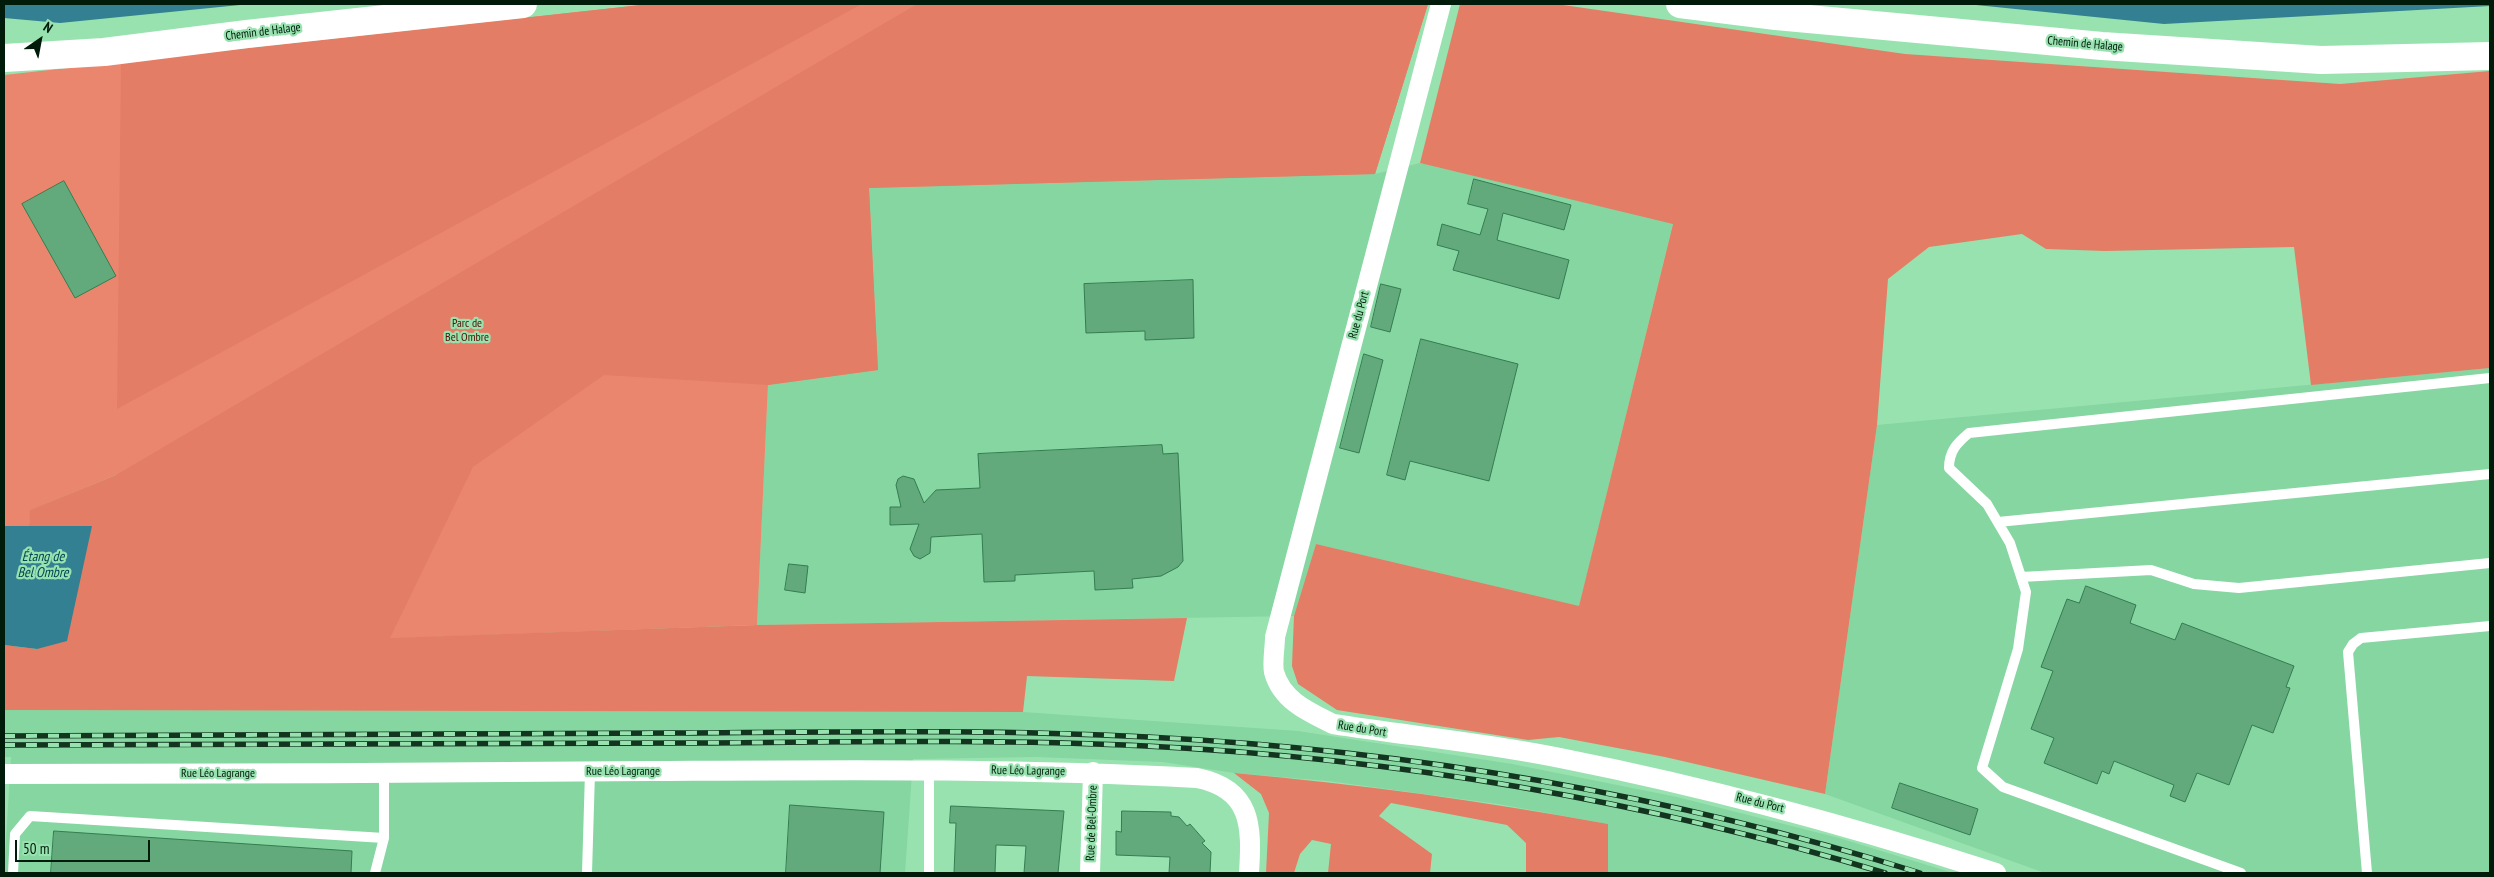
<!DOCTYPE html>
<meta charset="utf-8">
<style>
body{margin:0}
#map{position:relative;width:2494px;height:877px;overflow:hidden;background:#98e2b0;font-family:"PT Sans Narrow",sans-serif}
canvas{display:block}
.frame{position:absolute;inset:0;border:5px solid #001b0a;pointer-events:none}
.north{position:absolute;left:15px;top:15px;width:50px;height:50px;-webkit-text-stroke:4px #98e2b0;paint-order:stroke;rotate:33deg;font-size:14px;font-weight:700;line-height:20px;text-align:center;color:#001b0a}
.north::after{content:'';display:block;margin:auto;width:18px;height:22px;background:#001b0a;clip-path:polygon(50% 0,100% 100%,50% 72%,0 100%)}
.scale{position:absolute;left:15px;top:840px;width:135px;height:22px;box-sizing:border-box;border:2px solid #001b0a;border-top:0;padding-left:6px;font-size:15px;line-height:18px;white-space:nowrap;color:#001b0a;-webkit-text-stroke:4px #98e2b0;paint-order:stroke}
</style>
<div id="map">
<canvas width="2494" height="877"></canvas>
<div class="frame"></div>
<div class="north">N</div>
<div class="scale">50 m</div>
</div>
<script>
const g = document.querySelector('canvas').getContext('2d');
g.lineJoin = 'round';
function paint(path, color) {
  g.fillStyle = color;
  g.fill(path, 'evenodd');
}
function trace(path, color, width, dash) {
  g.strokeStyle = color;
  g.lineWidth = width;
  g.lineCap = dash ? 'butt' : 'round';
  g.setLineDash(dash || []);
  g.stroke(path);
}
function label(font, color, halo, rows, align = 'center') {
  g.font = font + ' "PT Sans Narrow",sans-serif';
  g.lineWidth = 4.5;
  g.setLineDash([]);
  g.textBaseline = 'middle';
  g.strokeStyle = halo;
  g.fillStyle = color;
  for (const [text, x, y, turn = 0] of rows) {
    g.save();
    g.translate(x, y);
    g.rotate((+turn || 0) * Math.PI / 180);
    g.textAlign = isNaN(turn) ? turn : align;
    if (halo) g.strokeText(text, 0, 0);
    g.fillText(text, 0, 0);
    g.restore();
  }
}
const built = new Path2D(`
 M1420,163L1673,223L1579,607L1316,544L1294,616L757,625L768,385L878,370L869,188L1375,174Z
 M2490,368V873H2045L1825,794L1877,425Z
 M4,710L1023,712L1298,731L1512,764L1677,797L1839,838L1953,873H1608V824L1498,804L1328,781L1234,773L1163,762L1036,757L913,759L905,873H4L11,757H4Z`);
const green = new Path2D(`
 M650,4H1428L1375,174L869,188L878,370L768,385L757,625L136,648L116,475L31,510L29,526H4V75Z`);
const forest = new Path2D(`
 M650,4H862L117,409L121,62Z
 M917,4H1428L1375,174L869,188L878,370L768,385L604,375L473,467L390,638L757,625L1187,618L1174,681L1027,676L1023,712L4,710V645L37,649L92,526H29L30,510L116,475Z
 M1460,4H1556L1905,54L2340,84L2490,71V368L2311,385L2294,247L2105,251L2046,249L2022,234L1929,247L1888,279L1877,425L1825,794L1665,757L1559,737L1528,740L1337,710L1298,684L1292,666L1294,616L1316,544L1579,606L1673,224L1420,163Z
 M1234,773C1359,784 1484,801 1608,824V873H1526V843L1507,825L1391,803L1379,816L1432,854L1430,873H1328L1331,844L1312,840L1300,854L1294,873H1266L1269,813L1261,794Z`);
const water = new Path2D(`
 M4,4H250L60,23L4,18Z
 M1966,4H2490V6L2164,24Z
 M4,526H92L67,641L37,649L4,645Z`);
const building = new Path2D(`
 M1474,179L1571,205L1564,230L1503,213L1497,240L1569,260L1559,299L1453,270L1459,251L1437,245L1442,224L1480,235L1488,209L1468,204Z
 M64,181L116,276L75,298L22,204Z
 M1193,280L1194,338L1145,340V331L1086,333L1084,284Z
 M1381,284L1401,289L1390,332L1371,327Z
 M1421,339L1518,364L1489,481L1410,461L1405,480L1387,475Z
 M1364,354L1383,360L1359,453L1340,448Z
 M1162,445L1163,454L1178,453L1183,561L1178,567L1161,576L1132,579L1133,588L1095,590L1094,571L1015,575V581L984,582L982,534L931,537L930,553L920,559L914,556L910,549L919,524L890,525V507H901L896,485L898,479L903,476L914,479L924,503L936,490L980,488L978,454Z
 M789,564L808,566L805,593L785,590Z
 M2086,586L2136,605L2130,623L2175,640L2182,623L2294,666L2286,687L2290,688L2273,733L2252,725L2229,785L2197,773L2185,802L2170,796L2174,785L2114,761L2109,774L2102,771L2097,784L2044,763L2054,738L2031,729L2053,671L2041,667L2067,599L2079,603Z
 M1900,783L1978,809L1970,835L1892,808Z
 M790,805L884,812L880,873H786Z
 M951,806L1064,811L1058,873H1024L1026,846L996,845L995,873H954L956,823H950Z
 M1122,811L1171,812V816L1179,817L1187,826L1190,824L1205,841L1202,843L1211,852L1210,873H1169L1170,857L1116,855V831L1121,832Z
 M54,831L352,851L351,873H51Z`);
const lane = new Path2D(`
 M1998,522L2490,474
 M2021,577L2151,570L2194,584L2239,588L2490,563
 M13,873L15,834L30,816L384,838
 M375,873L384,838V774
 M587,873L590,772
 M929,873V770
 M2241,873L2003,787L1982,768L2018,649L2026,592L2010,543L1987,504L1949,468C1949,451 1957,443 1969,433L2490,378
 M2367,873L2348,652L2353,644L2361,638L2490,626`);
const street = new Path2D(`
 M1441,4L1275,637C1275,648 1272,662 1274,672C1282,701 1309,712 1333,724C1410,736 1489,743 1565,759C1711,788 1854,827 1996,873
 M4,774C220,774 435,773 651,771C833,770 1015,768 1197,778C1252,789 1252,826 1249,873
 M1090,873L1093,772`);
const secondary = new Path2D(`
 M1680,4L1776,16L2102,46L2321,60L2490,56
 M4,58L104,52L247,34L523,4`);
const rail = new Path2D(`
 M4,736C227,735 450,734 673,733C831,732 990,729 1148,737C1409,750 1671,795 1920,873
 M4,745C232,745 461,743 689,743C841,742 994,739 1146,746C1395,758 1647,801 1885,873`);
const streetNames = [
 ["Chemin de Halage",263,32,-7],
 ["Chemin de Halage",2085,44,5],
 ["Rue du Port",1359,315,-75],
 ["Rue du Port",1362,729,9],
 ["Rue Léo Lagrange",1028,771,1],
 ["Rue Léo Lagrange",623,772],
 ["Rue Léo Lagrange",218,774],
 ["Rue du Port",1760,803,14],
 ["Rue de Bel-Ombre",1092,823,-88]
];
const parkNames = [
 ["Parc de",467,324],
 ["Bel Ombre",467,338]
];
const waterNames = [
 ["Étang de",43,557],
 ["Bel Ombre",43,573]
];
paint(built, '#85d6a1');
paint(green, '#eb866e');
paint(forest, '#e37d65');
paint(water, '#328091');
paint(building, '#62aa7b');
trace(building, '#347d51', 1);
trace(lane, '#fff', 10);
trace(street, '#fff', 20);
trace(secondary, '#fff', 28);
trace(rail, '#13341f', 5.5);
trace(rail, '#98e2b0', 4, [11]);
label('12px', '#001b0a', '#98e2b0', streetNames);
label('12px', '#511103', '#98e2b0', parkNames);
label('italic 14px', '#004753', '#98e2b0', waterNames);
</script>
